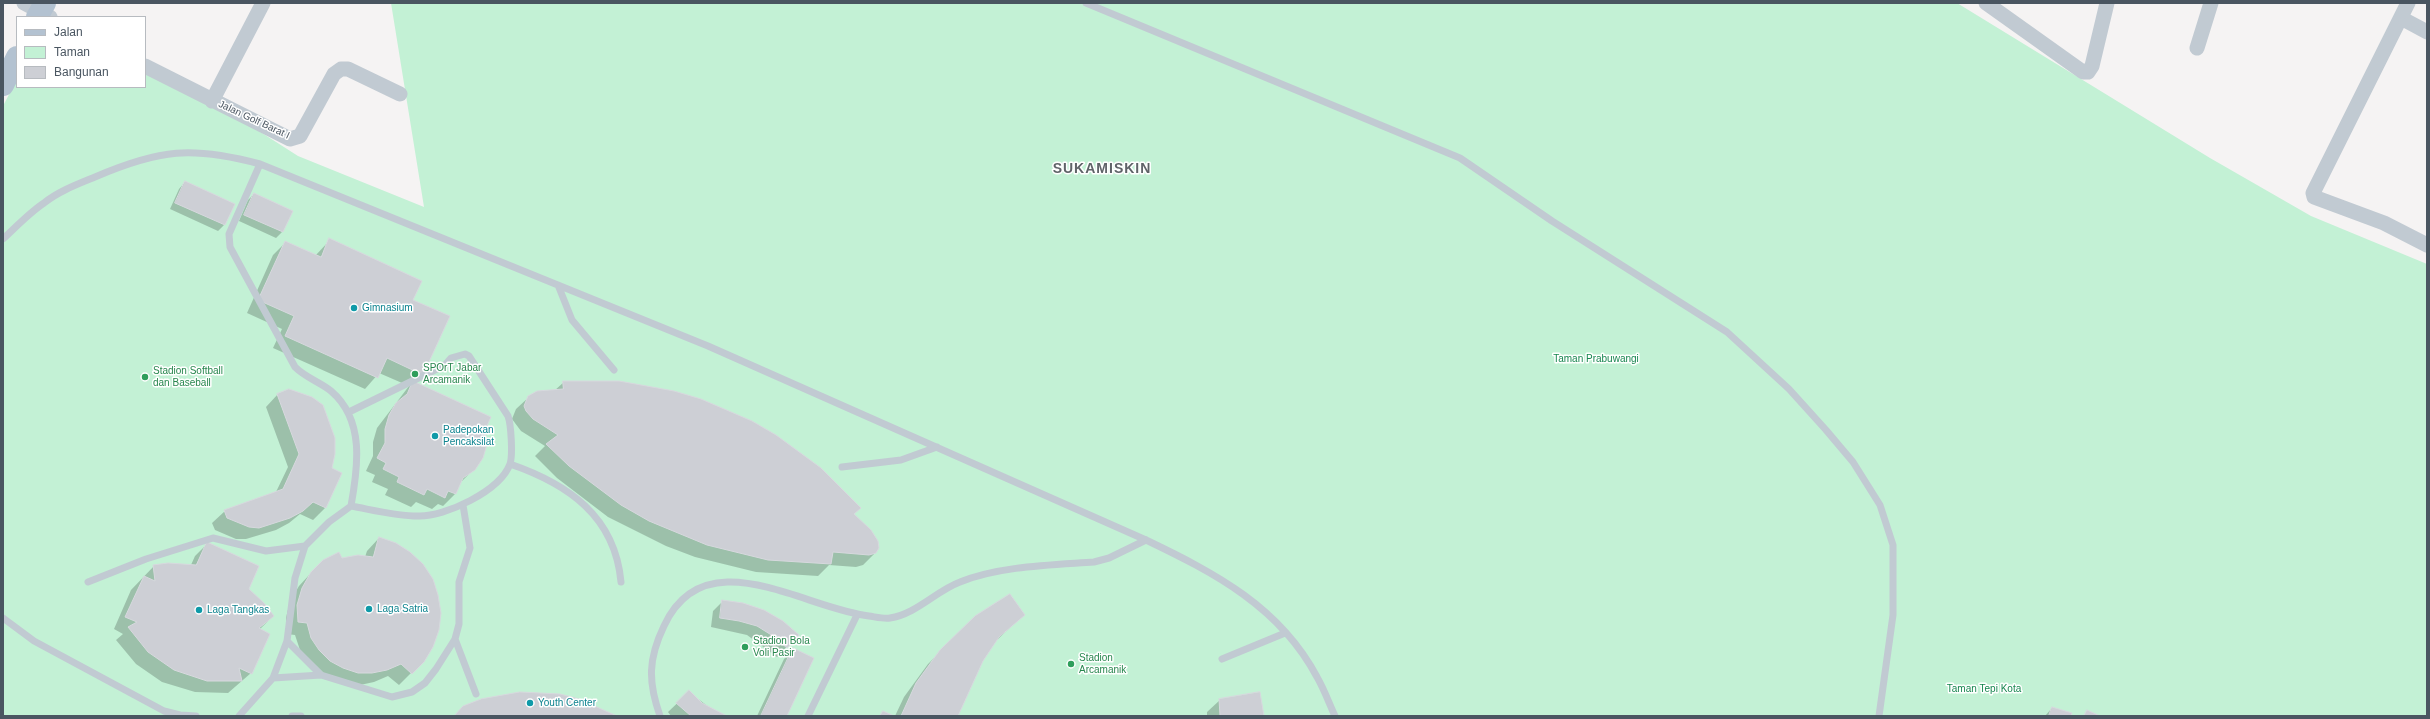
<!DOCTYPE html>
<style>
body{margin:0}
#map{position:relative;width:2430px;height:719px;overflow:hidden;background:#f5f3f3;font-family:Arial,sans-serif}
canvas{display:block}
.frame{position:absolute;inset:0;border:4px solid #4a5661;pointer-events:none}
.legend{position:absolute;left:16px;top:16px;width:130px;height:72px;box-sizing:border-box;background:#fff;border:1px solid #b7bbc0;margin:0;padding:5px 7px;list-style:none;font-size:12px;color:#4a5661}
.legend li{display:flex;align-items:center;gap:8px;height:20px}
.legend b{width:20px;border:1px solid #b7bbc0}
</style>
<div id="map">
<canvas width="2430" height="719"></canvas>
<div class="frame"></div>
<ul class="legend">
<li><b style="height:5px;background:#b3c2d1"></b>Jalan</li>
<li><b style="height:11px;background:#c3f1d5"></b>Taman</li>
<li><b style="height:11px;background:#cdcfd5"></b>Bangunan</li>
</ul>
</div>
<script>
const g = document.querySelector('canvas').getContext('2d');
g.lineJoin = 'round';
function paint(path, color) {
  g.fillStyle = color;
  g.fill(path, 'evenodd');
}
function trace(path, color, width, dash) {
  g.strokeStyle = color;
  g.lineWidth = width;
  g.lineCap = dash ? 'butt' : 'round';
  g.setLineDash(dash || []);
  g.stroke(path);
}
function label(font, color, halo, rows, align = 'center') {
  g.font = font + ' Arial,sans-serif';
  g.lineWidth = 3;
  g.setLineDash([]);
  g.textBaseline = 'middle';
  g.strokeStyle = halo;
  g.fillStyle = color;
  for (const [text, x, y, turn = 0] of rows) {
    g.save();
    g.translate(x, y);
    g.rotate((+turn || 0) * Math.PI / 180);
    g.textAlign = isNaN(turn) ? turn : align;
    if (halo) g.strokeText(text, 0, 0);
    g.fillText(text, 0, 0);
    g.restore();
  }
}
const green = new Path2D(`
 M391,3H1957L2210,158L2311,216L2427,264V716H3V106L17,79V87H145V71L212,101L298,156L424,207Z`);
const shadow = new Path2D(`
 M185,182L234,204L224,225L218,231L170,209L179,189Z
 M254,194L291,211L282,232L276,238L239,221L248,200Z
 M330,240L412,300L422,374L414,383L484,429L474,469L460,483L455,494L443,506L438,504L432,509L416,502L411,507L385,495L388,489L372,482L375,475L366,471L373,456V442L377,428L409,386L379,373L365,389L273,348L282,329L247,313L273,255L286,242L315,256Z
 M564,382L853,514L876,552L863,565L856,567L829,565L818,576L756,572L695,557L666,546L608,517L557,478L535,456L545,446L521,431L512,419L516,409L529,397L554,391Z
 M278,394L325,508L313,520L300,514L289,523L276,530L246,539H236L215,530L212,523L225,511L276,492L288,467L266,407Z
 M379,538L423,661L399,685L388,676L374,682L360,685L331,680L300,650L295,635L286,634V618L290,601L299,586L311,573L342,559L365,557L367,551Z
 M207,544L273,616L259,630L251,673L228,693L195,692L162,682L136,664L116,640L123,634L114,629L131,590L154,566L191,565L195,556Z
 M722,602L798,635L777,657L747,635L711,627L713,611Z
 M1023,615L996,641L982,660L957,716H895L904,697L928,664L941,651Z
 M793,650L786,716H757L784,659Z
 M689,692L718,714L724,716H671L668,712Z
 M1220,700L1263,716H1207V712Z
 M2052,708L2070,716H2045Z`);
const building = new Path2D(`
 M185,181L235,204L225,225L175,203Z
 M254,193L293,211L283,232L244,215Z
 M329,238L422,281L413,300L450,316L423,375L387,358L378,378L285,336L294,316L258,300L285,241L321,257Z
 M413,381L491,417L485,430L487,444L483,458L475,470L463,478L456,494L448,491L445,498L427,489L424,495L397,482L399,477L383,469L386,463L377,458L385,443V429L389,415L396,403L407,394Z
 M563,381H619L674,391L701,399L752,421L776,435L821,468L861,508L854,514L871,530L878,541L879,548L876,553L869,555L833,552L831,564L768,560L707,545L649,521L621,505L569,466L546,444L558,435L533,419L526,411L524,406L528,396L537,391L563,389Z
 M289,389L312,397L323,405L335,438V454L332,468L342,473L326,508L313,502L303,511L290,518L259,528L249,527L227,518L224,510L283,489L299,454L277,394Z
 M379,537L396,543L410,552L423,564L433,579L438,595L441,613L439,630L433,647L424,662L412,674L401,664L387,670L372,673H358L343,668L330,661L319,650L311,638L307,623L298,622L297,605L302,588L311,572L323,560L339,552L342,558L358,555L373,557Z
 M207,542L259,566L249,589L264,603L274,616L259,628L270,634L252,674L239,668L242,681H207L174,670L148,652L128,627L137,622L125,617L144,576L155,581L153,565L168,563L196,565Z
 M1010,594L1025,615L999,637L983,661L958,716H901L916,683L940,650L975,616Z
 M722,600L743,603L764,610L783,621L799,635L787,648L773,636L757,626L739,621L720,618Z
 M793,648L814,658L787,716H761Z
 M689,690L702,703L727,716H691L676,703Z
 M520,692L560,694L579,699L617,716H454L463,706L481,699Z
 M1260,692L1264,716H1220L1219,699Z
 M2052,707L2072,713L2071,716H2049Z
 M2087,710L2100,716H2084Z
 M883,711L894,716H880Z`);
const lane = new Path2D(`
 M1086,3L1460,158L1552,221L1727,332L1789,389L1826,430L1853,462L1880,505L1893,545V615L1879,716
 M3,239C16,227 29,213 44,203C59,191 78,184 95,177C160,149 192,146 260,164L708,346L1146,540C1215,573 1280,607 1317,677C1324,689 1329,703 1335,716
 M558,285L572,320L614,370
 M349,412L445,365L451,358L465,354L469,356L508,416C511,424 513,455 510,464C500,491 445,517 418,516C396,516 373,510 351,506
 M510,464C568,484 615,516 621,582
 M842,467L901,460L937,447
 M88,582L146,559L213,538L266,551L305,546
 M3,618L34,641L164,711L180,715L196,716
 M455,639L476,694
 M287,641L321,675
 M1222,659L1285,633
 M273,678L321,675L392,697L412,692L425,683L436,669L455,639L459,624V582L470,548L463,505
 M239,716L273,678L287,641L295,578L305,546L329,522L351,506C358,467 365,420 331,391C320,382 306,378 295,367L230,247L229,234L260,164
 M292,716H301
 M660,716C648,682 648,659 664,626C705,538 803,608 869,616C876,617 884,619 890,618C916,614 936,591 960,582C999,566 1052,565 1094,562L1109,558L1146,540
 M808,716L857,615`);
const street = new Path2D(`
 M24,3L50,17
 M1986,3L2083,72H2088L2092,66L2107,3
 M2408,3L2313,193L2314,197L2384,223L2427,245
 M2401,18L2427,32
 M2197,48L2211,3
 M145,66L290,139L300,136L334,74L341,69H348L400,94
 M212,101L263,3`);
const primary = new Path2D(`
 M37,17L45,3
 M3,85L17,57`);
const markers = [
 [354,308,4,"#0f9aa8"],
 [415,374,4,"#2e9e5b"],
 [145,377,4,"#2e9e5b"],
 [435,436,4,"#0f9aa8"],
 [369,609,4,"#0f9aa8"],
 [199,610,4,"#0f9aa8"],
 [745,647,4,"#2e9e5b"],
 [1071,664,4,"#2e9e5b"],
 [530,703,4,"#0f9aa8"]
];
const streetNames = [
 ["Jalan Golf Barat I",254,120,25]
];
const cultureNames = [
 ["Gimnasium",362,308],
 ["Padepokan",443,430],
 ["Pencaksilat",443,442],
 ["Laga Satria",377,609],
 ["Laga Tangkas",207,610],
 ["Youth Center",538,703]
];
const parkNames = [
 ["Taman Prabuwangi",1596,359],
 ["Taman Tepi Kota",1984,689]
];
const leisureNames = [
 ["SPOrT Jabar",423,368],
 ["Arcamanik",423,380],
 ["Stadion Softball",153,371],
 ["dan Baseball",153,383],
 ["Stadion Bola",753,641],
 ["Voli Pasir",753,653],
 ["Stadion",1079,658],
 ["Arcamanik",1079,670]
];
const districtNames = [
 ["SUKAMISKIN",1102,169]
];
paint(green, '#c3f1d5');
paint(shadow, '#0003');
paint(building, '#cdcfd5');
trace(building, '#d7d9de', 1);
trace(lane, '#c1cad2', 7);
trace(street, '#c1cad2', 15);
trace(primary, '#b3c2d1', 22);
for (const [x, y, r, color] of markers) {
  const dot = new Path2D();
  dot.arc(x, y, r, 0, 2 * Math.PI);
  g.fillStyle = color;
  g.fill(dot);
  trace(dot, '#fff', 1.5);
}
label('10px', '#4a5661', '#fff', streetNames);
label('10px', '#0d838f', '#fff', cultureNames, 'left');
label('10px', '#17864f', '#fff', parkNames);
label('10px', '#27864d', '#fff', leisureNames, 'left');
g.letterSpacing = '1px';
label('bold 14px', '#5f6368', '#fff', districtNames);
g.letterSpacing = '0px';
</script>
